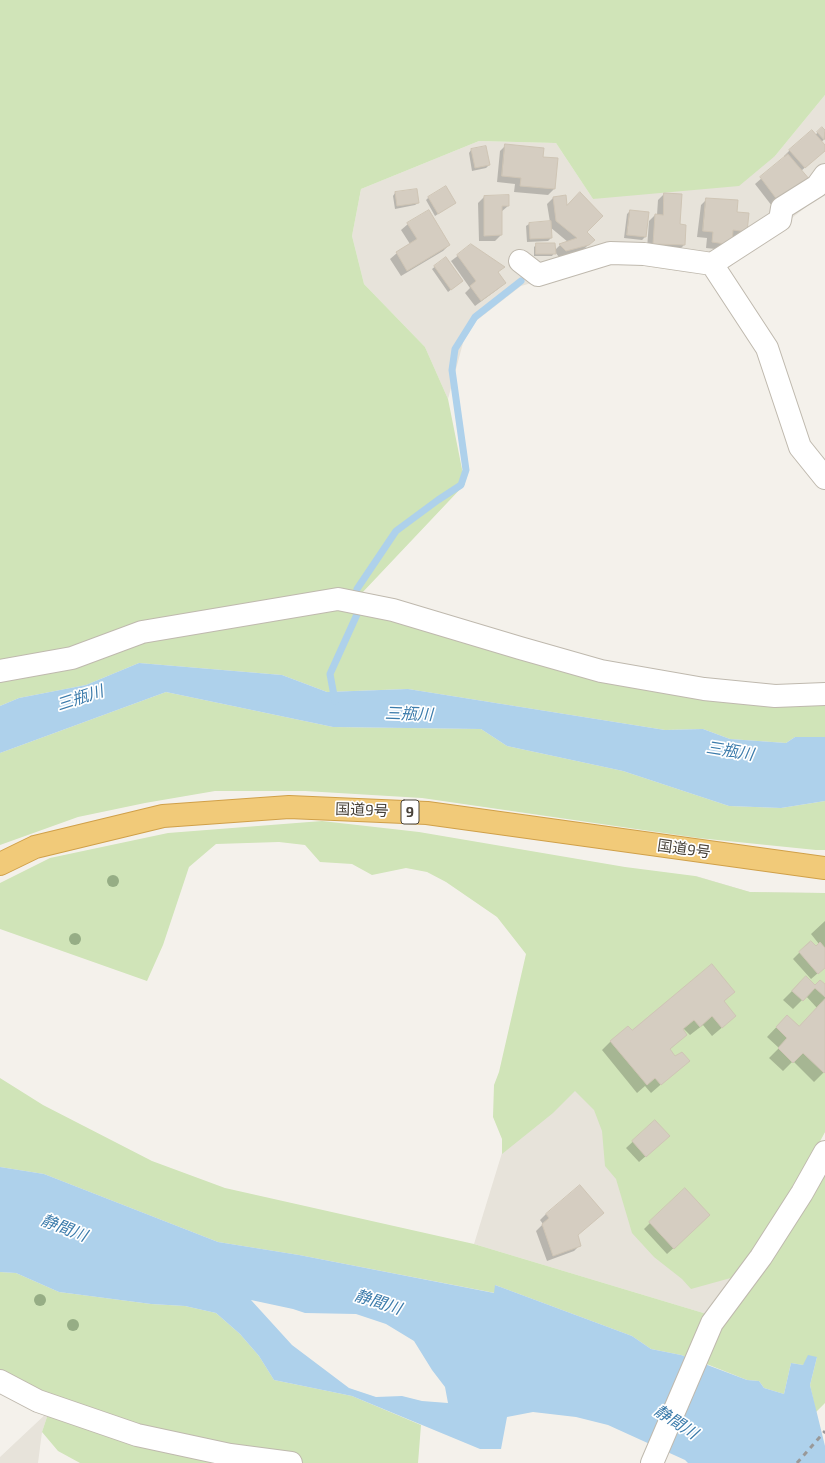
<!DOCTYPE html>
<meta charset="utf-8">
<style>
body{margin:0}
canvas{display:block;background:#f4f1eb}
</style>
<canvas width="825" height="1463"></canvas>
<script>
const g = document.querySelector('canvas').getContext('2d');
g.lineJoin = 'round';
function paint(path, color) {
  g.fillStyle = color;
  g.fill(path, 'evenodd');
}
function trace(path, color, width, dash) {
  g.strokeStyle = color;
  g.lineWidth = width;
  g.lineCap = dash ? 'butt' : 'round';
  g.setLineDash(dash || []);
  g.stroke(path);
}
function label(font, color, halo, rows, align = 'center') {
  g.font = font + ' "Exo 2","Noto Sans JP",sans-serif';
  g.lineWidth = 3.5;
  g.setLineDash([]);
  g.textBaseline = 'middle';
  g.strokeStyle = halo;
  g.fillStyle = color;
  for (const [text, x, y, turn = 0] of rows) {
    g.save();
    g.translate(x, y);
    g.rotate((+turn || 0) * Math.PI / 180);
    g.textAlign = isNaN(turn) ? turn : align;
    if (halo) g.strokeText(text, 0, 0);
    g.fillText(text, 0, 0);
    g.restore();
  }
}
const residential = new Path2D(`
 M825,95V192L726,270L691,273L611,261L521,286L467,328L448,399L425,347L364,284L352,236L361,189L479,141L556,143L593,199L775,156Z
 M696,876L750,892L825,893V1132L723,1296L710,1307V1315L474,1244L557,974Z
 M49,1411L42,1432L38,1463H0V1457Z`);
const green = new Path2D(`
 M0,0H825V95L775,156L739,186L593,199L556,143L479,141L361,189L352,236L364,284L425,347L448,399L465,484L361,594L562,667L825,698V737H795L786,743L730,739L703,729L665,730L408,689L327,692L282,675L139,663L86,685L19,698L0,706Z
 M166,692L333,727L481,729L507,746L623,771L729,806L781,808L825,801V850H816L698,838L422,798L305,791H215L145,803L78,817L0,845V753Z
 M322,821L419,832L625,867L695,876L750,892L825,893V1132L798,1183L738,1276L691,1289L682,1279L654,1257L632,1233L616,1179L605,1166L602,1131L594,1110L575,1091L553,1113L502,1154V1139L493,1117L494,1085L499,1072L526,954L497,917L446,882L427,872L406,868L372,875L352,864L320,862L305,845L279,842L216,844L189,867L163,945L147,981L0,929V883L50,858L168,833Z
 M0,1078L43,1105L152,1161L225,1188L474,1244L710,1315L692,1359L681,1355L651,1349L632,1336L495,1285V1293L299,1255L218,1242L44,1174L0,1167Z
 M825,1160V1403L816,1412L810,1385L817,1357L803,1365L791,1363L784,1394L764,1388L759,1381L747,1380L704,1363L721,1321Z
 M0,1272L16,1273L59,1292L151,1304L185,1306L216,1313L240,1334L259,1356L274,1380L352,1396L421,1425L418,1463H80L58,1451L42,1432L49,1411L0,1388Z`);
const water = new Path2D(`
 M139,663L282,675L327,692L408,689L665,730L703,729L730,739L786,743L795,737H825V801L781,808L729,806L623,771L507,746L481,729L333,727L166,692L0,753V706L19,698L86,685Z
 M0,1167L44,1174L218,1242L299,1255L494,1293L495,1285L632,1336L651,1349L681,1355L747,1380L759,1381L764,1388L784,1394L791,1363L803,1365L808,1355L817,1357L810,1385L825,1446V1463H688L685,1460L608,1425L576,1417L533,1412L507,1417L501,1449H480L352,1396L274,1380L259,1356L240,1334L216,1313L185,1306L151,1304L59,1292L16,1273L0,1272ZM251,1300L293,1309L305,1313L356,1314L386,1324L414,1341L432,1370L445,1387L448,1403L422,1401L402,1396L376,1397L349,1388L292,1345Z`);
const shadow = new Path2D(`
 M822,129L825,132V139L821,142L825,147V150L801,171L772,206L755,184L785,158L784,156L790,150L815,135Z
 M506,145L542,158L557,159L554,189L548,195L514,192L515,184L497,182L500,151Z
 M471,150L489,165L486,168L472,171L469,153Z
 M395,193L418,203L415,205L395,209L393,196Z
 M664,194L679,225L684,245L678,251L647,249L649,221L655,215H657L658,200Z
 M429,197L455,203L435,216L426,200Z
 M484,197L508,206L501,212V235L495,241H479L478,203Z
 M553,198L566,207L585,232L593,240L582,251L559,257L555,252L552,256H534V247L537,244L555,250L560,245L568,242L550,227L551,238L548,241L527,242L526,226L529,224L550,222L547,204Z
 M707,199L736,212L746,231L740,237H732L725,250L706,248L707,238L697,237L701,205Z
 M428,211L449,245L443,251L401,276L390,259L397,253L410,244L401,230L408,224Z
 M630,211L645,237L642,240L624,238L627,214Z
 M472,245L497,273L504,283L498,289L475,306L465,293L470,288L451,261Z
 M446,258L462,281L448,292L432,269Z
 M825,921V967L811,979L793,959L810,942L815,948L819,944L811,934Z
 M806,977L815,986H825V1071L814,1082L793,1061L783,1071L769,1058L779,1048L767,1037L787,1016L799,1027L817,1008L806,996L793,1009L783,1000Z
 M733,992L723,1002L725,1025L712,1036L703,1025L690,1035L684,1029L682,1030L686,1035L669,1050L675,1058L688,1061L651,1093L645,1086L637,1093L602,1050L611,1041L631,1031Z
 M655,1121L662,1142L639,1162L626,1148Z
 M546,1214L577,1235L580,1245L574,1251L547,1261L536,1231L543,1224L540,1220Z
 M703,1221L667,1254L644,1229L650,1223Z`);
const stream = new Path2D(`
 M357,589L396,531L438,500L461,485L466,470L452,370L455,349L475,317L521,281
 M335,701L330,674L359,610`);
const building = new Path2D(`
 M822,127L825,130L824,140L817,132Z
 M812,130L825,145V151L805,168L789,150Z
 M505,144L544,148L543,157L558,158L555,189L520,186L521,178L502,176Z
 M486,146L490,165L475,168L471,149Z
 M788,154L810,180L801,188L798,185L778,201L760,177Z
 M446,186L456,203L438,214L428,197Z
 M417,189L419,203L397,206L395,192Z
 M580,192L603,216L587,232L595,240L589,245L566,251L559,244L577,238L556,221L553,197L566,195L567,205Z
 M664,193L682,194L680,224L686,225L685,245L653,244L655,214L663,215Z
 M509,195V206H502V235L484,236V196Z
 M706,198L738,200L737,212L749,213L747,232L733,230L732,245L712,242L713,232L703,231Z
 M429,210L450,245L407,271L396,252L417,239L407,223Z
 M630,210L649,212L646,237L627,235Z
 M551,221L552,238L530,239L529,223Z
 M536,243H555L556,254H536Z
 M471,244L505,267L498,272L506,283L481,301L470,286L476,281L457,255Z
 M446,257L463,281L451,290L434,266Z
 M811,941L816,946L820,942L825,948V968L818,974L799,952Z
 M712,964L735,992L724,1001L736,1016L722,1028L712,1016L700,1027L694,1020L683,1029L687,1035L670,1049L675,1056L682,1052L690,1061L661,1085L655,1078L647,1085L610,1041L628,1026L632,1030Z
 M806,976L815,985L820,980L825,984V997L815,988L803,1001L792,991Z
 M825,999V1072L824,1073L803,1053L793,1063L778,1048L787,1038L776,1027L787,1015L799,1026Z
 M655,1120L670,1136L646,1157L632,1141Z
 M580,1185L604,1213L578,1235L581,1246L553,1256L542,1224L549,1218L546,1214Z
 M685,1188L710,1215L674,1249L649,1222Z`);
const minor = new Path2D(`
 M520,261L538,275L610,253L644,254L712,264L780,220L782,208L817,186L825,175
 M712,264L767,348L800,447L825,478
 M0,671L72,658L142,632L338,599L393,610L520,648L601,671L704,689L775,696L825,694
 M0,1381L38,1401L137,1435L230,1455L291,1463
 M652,1463L712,1323L761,1257L802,1193L825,1152`);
const highway = new Path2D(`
 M0,864L35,847L163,816L289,807L427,813L825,868`);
const rail = new Path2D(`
 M797,1463L825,1431`);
const trees = [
 [113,881],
 [75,939],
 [40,1300],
 [73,1325]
];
const shields = [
 [410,812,18]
];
const shieldNames = [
 ["9",410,812]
];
const streetNames = [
 ["国道9号",362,810,2],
 ["国道9号",684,849,8]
];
const waterNames = [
 ["三瓶川",80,698,-18],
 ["三瓶川",409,714,2],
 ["三瓶川",730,751,9],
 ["静間川",64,1228,21],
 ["静間川",378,1302,18],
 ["静間川",676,1422,33]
];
paint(residential, '#e7e3da');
paint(green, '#d0e4b8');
paint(water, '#aed1eb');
paint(shadow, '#0003');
trace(stream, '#aed1eb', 7);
paint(building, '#d5cdc1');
trace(building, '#cfc5b5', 1);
trace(minor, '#bfb9ae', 24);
trace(highway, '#d0a049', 24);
trace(minor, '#fff', 22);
trace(highway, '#f1ca79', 22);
trace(rail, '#999', 3, [5, 5]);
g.fillStyle = '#96ad85';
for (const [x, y] of trees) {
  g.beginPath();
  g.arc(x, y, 6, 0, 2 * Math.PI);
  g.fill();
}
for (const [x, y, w] of shields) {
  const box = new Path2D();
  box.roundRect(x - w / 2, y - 12, w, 24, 3);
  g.fillStyle = '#fff';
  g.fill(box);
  trace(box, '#484239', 1);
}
label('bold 14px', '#484239', null, shieldNames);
label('15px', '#484239', '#fff', streetNames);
label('italic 16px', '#3b7bab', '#fff', waterNames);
</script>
